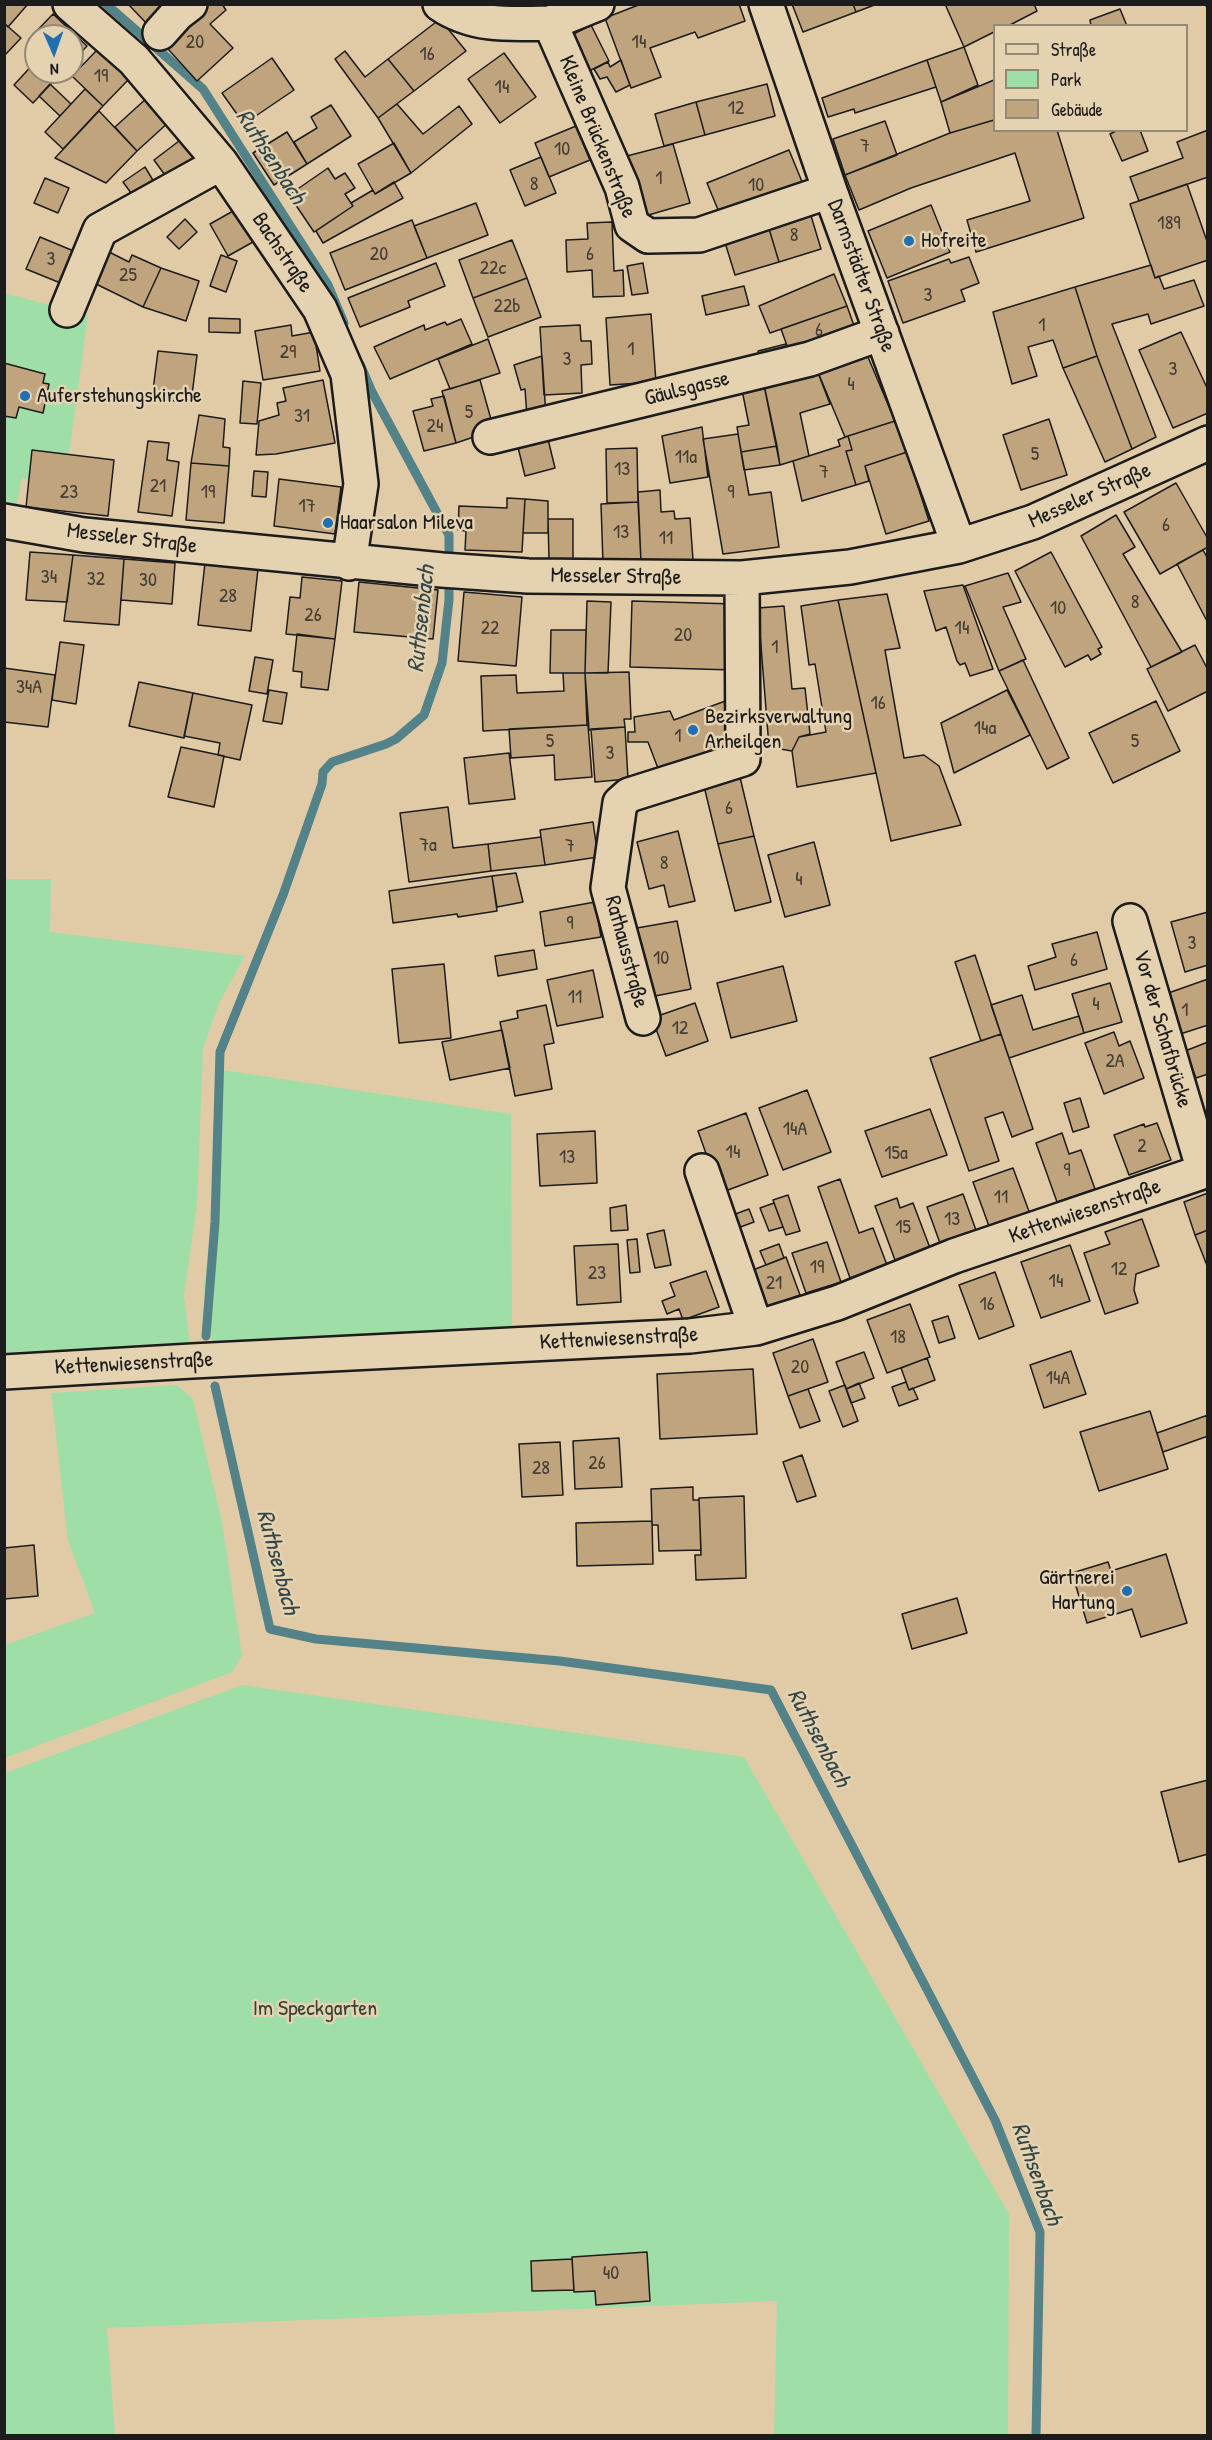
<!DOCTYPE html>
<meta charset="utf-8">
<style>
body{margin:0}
#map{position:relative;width:1212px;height:2440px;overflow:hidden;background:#e1cba6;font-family:"Patrick Hand",sans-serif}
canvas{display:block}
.frame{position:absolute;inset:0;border:6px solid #1c1c1c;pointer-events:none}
.legend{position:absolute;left:993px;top:24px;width:195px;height:108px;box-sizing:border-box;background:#e4d2b0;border:2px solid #948975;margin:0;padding:8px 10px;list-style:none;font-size:18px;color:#1c1c1c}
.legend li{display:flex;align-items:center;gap:12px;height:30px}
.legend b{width:30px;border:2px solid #948975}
.north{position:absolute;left:24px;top:24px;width:60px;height:60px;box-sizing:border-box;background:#e4d2b0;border:2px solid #948975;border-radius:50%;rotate:178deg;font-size:16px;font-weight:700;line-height:24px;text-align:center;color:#1c1c1c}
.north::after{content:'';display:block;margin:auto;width:21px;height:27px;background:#1f6fb2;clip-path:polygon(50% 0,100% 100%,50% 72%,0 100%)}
</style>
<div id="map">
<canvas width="1212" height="2440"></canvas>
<div class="frame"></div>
<ul class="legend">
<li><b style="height:8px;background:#e4d2b0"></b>Straße</li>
<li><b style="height:16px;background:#9fdea7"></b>Park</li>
<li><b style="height:16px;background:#c0a47d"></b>Gebäude</li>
</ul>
<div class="north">N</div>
</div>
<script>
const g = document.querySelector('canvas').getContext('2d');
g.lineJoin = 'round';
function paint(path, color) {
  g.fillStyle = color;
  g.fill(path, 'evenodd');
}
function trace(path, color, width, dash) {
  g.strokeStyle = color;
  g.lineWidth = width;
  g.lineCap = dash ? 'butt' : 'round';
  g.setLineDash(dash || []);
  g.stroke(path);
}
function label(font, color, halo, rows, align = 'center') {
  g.font = font + ' "Patrick Hand",sans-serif';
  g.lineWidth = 5;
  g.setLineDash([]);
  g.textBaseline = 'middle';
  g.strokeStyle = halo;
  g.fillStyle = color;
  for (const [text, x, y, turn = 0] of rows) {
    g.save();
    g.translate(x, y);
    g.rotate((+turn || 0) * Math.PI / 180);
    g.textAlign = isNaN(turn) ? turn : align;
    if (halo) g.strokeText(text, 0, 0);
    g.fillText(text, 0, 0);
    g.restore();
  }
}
const green = new Path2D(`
 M4,293L88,315L69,454L32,451L29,479L22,478L16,507L5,501Z
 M5,879H51L50,932L245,956L219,1003L203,1049L197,1205L184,1295L190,1346L5,1356Z
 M223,1070L511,1114L512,1327L213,1344L204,1285L215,1215Z
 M177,1385L193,1399L222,1522L242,1656L232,1672L5,1758V1645L95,1613L68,1541L51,1393Z
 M242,1685L744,1757L1009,2214L1008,2435H774L777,2301L107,2328L115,2435L5,2436V1773Z`);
const stream = new Path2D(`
 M106,4L203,89L328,285L344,323
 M206,1336L215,1222L220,1052L283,895L322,784L323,772L332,762L386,744L396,739L424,715L442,663L449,600V535L372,392L360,364
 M215,1386L270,1629L316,1639L560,1661L771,1690L995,2120L1040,2232L1036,2436`);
const building = new Path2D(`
 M4,4H28L8,27L4,23Z
 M128,4H169L148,25Z
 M195,4H222L226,10L210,24L233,48L197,81L158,38Z
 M641,4H739L745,21L698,38L695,32L650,48L661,77L631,88L605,18Z
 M792,4H853L856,12L803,32Z
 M853,4H877L856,12Z
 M945,4H1034L1037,11L1008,26H994V32L964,47Z
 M1120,9L1127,26H1091L1090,20Z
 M53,14L87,46L72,62V36H36V45L29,39Z
 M440,19L466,51L414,91L388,59Z
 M4,23L21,38L4,56Z
 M591,25L609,61L581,75L564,39Z
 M964,47L978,85L941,102L927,60Z
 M98,49L129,79L103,106L72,76Z
 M345,51L365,77L388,59L414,91L378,118L335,59Z
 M504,53L536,97L500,123L468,79Z
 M272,58L294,90L244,124L222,93Z
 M621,60L630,85L616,92L607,77L600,79L594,69L608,62L610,67Z
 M927,60L936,87L855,113L854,109L828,117L822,98Z
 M36,61V72H62L33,103L14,85Z
 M994,80V120L950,133L941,102Z
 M50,84L71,104L60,116L39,96Z
 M767,84L775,116L705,135L696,102Z
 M85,89L103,106L63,149L45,132Z
 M148,97L170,121L137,151L115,127Z
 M696,102L705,135L664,146L655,114Z
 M397,104L423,134L459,106L472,124L411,173L378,118Z
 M331,105L351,136L307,164L294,142L317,128L311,117Z
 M99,111L137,151L106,183L55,158Z
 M994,120V130H1057L1084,218L976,252L967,220L1030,201L1015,153L911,188L859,210L845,175L950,133Z
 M885,121L897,155L845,175L833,139Z
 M576,126L590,160L549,177L535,143Z
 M1118,130H1140L1148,151L1122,161L1110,134Z
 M1208,130V177L1139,201L1130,177L1183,158L1177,142Z
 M287,132L307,164L274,185L253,153Z
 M183,138L199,160L170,182L154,160Z
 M394,143L411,173L375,194L358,164Z
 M673,144L690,203L645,216L627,156Z
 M789,150L805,189L723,222L707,183Z
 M541,157L556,193L525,206L510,170Z
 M145,167L157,187L134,197L123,182Z
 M328,168L335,179L345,173L355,188L345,194L353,206L314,232L289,195Z
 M45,178L69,188L58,213L34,203Z
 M394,182L403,198L323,243L316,231L353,206L351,203L373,190L375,194Z
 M1187,184L1208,244V260L1155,278L1130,204Z
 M476,203L488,235L427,258L414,226Z
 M931,205L950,252L887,278L868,231Z
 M242,206L260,238L228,256L210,224Z
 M809,209L821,249L779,262L767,222Z
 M185,219L197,232L179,249L167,237Z
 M412,220L427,258L345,290L330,253Z
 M612,222L614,271L623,270L624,296L593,297L592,270L567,272L566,240L588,239L587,223Z
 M767,222L779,262L735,275L723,236Z
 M40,237L76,252L63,284L26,269Z
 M512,240L527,278L473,298L459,260Z
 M109,252L129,262L132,255L161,268L143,307L94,283Z
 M221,255L237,261L226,292L210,286Z
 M969,257L979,283L961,290L965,301L903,323L888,281L949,259L951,263Z
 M436,263L445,286L408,301L410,307L360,327L348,298Z
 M643,263L648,293L632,295L627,266Z
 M1151,265L1155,278L1159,276L1164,289L1194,280L1204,306L1151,324L1148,314L1112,324L1156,437L1132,449L1097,356L1075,287Z
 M161,268L199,281L186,321L143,307Z
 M834,274L847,306L770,333L759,306Z
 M527,278L541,317L488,337L473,298Z
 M744,286L749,305L706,315L702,296Z
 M1075,287L1097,356L1063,368L1053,340L1028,347L1037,376L1012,384L993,312Z
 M847,306L857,334L791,357L781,329Z
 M651,314L656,382L610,385L606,318Z
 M209,318L240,319V333L209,332Z
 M461,319L472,344L390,379L374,347L424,325L425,330L445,322L447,325Z
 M291,325L292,336L314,332L320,371L263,380L255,331Z
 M580,325L581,341H591L592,364L581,365L582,393L544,395L540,327Z
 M1181,332L1208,390V413L1173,428L1139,350Z
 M488,339L500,373L450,389L438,359Z
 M786,344L791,357L761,365L758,351Z
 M865,350L895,421L845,437L815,365Z
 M158,351L197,355L191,403L152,398Z
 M542,356L546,416L527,417L525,389L521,390L514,365Z
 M1097,356L1132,449L1105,462L1063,368Z
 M4,363L45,374L43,383L49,384L43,413L19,407L16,418L4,416Z
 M815,365L830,404L800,413L809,456L780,465L763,380Z
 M323,380L335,443L276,454L256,455L259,421L279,415L277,403L286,401L283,388Z
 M480,380L494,430L456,443L442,391Z
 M763,380L777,446L741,452L737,427L749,425L741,385Z
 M243,381L261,383L257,424L240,423Z
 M444,396L456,443L424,451L413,411L433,406L431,399Z
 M199,415L225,419L223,447L230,448L229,466L191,463Z
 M1049,419L1067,475L1021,490L1003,435Z
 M895,421L907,452L865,466L869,481L856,485L846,451L852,450L848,436Z
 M702,427L708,477L670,483L662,436Z
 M546,431L555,468L525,476L516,439Z
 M738,434L749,495L771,492L779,547L723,554L703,439Z
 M848,436L852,450L846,451L856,485L802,501L793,461L840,446L838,440Z
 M148,441L169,443L167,460L179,462L172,516L138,512Z
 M777,446L780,465L744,470L741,452Z
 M637,448L638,502L607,503L606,449Z
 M32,450L114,460L108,516L26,507Z
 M907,452L929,521L886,534L865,466Z
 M191,463L229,466L224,523L186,520Z
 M254,471L268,472L266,497L252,496Z
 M279,479L341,487L335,534L274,526Z
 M1176,483L1208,539V547L1160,574L1124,512Z
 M660,490L661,512L674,511L675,519L690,518L693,560L641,562L638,492Z
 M507,498L525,499L522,552L465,550L466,531L458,530L459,506L507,508Z
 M525,499L548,501V533H523Z
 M638,502L641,562L603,563L601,504Z
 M1116,515L1135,547L1123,554L1182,652L1151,667L1081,536Z
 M548,519H573V559H549Z
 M1203,550L1208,559V623L1177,564Z
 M30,552L73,555L67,602L26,600Z
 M1051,552L1102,647L1098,649L1101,654L1091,660L1088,655L1065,667L1015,571Z
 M73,555L124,559L119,625L64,621Z
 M124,559L175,563L172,604L121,600Z
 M205,563L258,569L251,631L198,625Z
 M1008,573L1021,602L1003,607L1026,659L999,671L965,586Z
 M302,577L342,581L335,639L286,634L290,597L300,598Z
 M359,582L438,590L433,639L354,632Z
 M963,585L993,669L970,676L965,663L960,665L957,661L946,627L936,631L924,591Z
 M464,592L522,597L516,666L458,661Z
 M887,594L900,648L885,650L904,758L924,755L939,766L961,825L891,841L838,600Z
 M838,600L876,773L797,787L792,751L799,737L826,732L815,664L809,665L801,606Z
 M587,601L611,602L608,673H585Z
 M632,601L735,604L733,670L630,667Z
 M784,606L792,689L805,688L810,734L799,737L792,751L769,747L758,608Z
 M551,630H586L585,673H550Z
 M297,634L335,639L328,690L301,687L302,672L293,671Z
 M60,642L84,645L76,704L52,700Z
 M1195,645L1208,670V691L1168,711L1147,669Z
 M255,657L273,660L267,694L249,691Z
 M1023,660L1069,758L1047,769L999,671Z
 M4,668L55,675L48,727L4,722Z
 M629,672L631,719H624L625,727L589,730L585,673Z
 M563,673H585L587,725L483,731L481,676L516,675L517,693L564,691Z
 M139,682L193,693L184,738L129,726Z
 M269,690L287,693L282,724L263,721Z
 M1007,690L1030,735L954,773L941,723Z
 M193,693L252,705L240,760L218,755L220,743L184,736Z
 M728,700L727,747L659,771L648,742H628V732H635L634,717L670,711L674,720Z
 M1156,701L1180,751L1113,783L1089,733Z
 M588,725L592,777L555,780L554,755L511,758L509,729Z
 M625,727L628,779L595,782L591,729Z
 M181,747L224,756L214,807L168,797Z
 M509,753L515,799L469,804L464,758Z
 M739,773L754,836L718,844L703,782Z
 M448,807L453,848L488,844L491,871L409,882L400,813Z
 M593,822L598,857L545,865L540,830Z
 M678,831L695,901L669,907L664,885L649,889L637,842Z
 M754,836L771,902L735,911L718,844Z
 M541,837L545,865L491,871L488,844Z
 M814,842L830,905L785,917L768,855Z
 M516,873L523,902L497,907L492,876Z
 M492,876L497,911L458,917L457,914L393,923L389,891Z
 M595,902L601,937L545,946L540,912Z
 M1208,912V965L1185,972L1171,922Z
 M677,921L691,989L645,998L631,929Z
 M1097,932L1107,969L1035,990L1028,966L1056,957L1052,944Z
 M534,950L537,969L498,976L495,956Z
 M975,955L1001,1034L981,1041L955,962Z
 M444,964L451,1038L399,1043L392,969Z
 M783,966L797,1021L731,1038L717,983Z
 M593,970L603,1017L557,1026L547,980Z
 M1208,979V1025L1171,1037L1157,997Z
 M1110,983L1122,1022L1084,1033L1072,994Z
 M1022,995L1033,1030L1079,1016L1084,1033L1009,1058L991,1005Z
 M695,1003L708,1041L666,1056L652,1018Z
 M546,1005L554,1043L544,1045L552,1089L515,1096L500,1022L518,1018L517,1011Z
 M502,1030L510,1068L450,1080L442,1042Z
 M1114,1032L1119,1046L1130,1041L1144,1078L1104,1094L1085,1043Z
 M1001,1034L1033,1129L1012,1137L1003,1112L985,1118L999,1161L969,1171L930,1058Z
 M1208,1042V1074L1196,1078L1185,1051Z
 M807,1090L831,1152L783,1170L759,1108Z
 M1080,1098L1089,1127L1073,1132L1064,1103Z
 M930,1109L947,1155L882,1177L865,1131Z
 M746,1113L768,1175L720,1193L698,1131Z
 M1157,1123L1171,1160L1129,1175L1114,1135L1144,1124L1145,1127Z
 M595,1131L597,1183L540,1186L537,1134Z
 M1062,1133L1069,1154L1081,1150L1095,1189L1057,1202L1036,1143Z
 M1013,1168L1030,1214L990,1229L973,1182Z
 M840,1179L859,1233L873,1228L887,1265L850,1278L818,1187Z
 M1208,1193V1230L1195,1235L1184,1202Z
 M963,1194L977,1233L941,1246L927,1207Z
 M788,1195L800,1231L786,1235L773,1200Z
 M897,1198L900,1208L913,1203L930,1248L895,1260L875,1206Z
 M774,1203L783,1227L769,1231L760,1208Z
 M626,1205L628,1230L611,1231L610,1208Z
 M749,1209L754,1222L735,1229L730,1216Z
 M1142,1219L1159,1266L1136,1274L1134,1290L1138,1303L1105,1314L1084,1253L1110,1244L1105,1232Z
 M664,1230L671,1265L655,1268L647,1234Z
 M1208,1230V1268L1195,1235Z
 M637,1239L640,1272L630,1273L627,1240Z
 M827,1242L841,1282L806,1293L792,1253Z
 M618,1244L621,1302L577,1305L574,1246Z
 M779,1244L784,1258L766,1265L760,1251Z
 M1070,1245L1090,1301L1041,1318L1021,1262Z
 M786,1257L800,1295L762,1309L748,1272Z
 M706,1271L719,1307L683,1320L679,1309L667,1314L662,1301L675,1296L670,1283Z
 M995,1272L1014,1326L979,1339L959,1285Z
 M910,1304L930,1357L887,1373L867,1320Z
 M948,1316L955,1338L939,1343L932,1321Z
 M813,1339L828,1382L788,1396L773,1353Z
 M1071,1351L1086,1394L1044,1408L1030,1365Z
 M864,1352L874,1378L846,1389L836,1362Z
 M927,1358L935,1380L909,1390L901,1368Z
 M753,1369L757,1434L660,1439L657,1374Z
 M906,1382L909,1390L913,1388L918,1399L899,1406L892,1387Z
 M859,1383L865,1398L851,1403L846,1389Z
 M845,1385L858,1421L843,1427L829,1391Z
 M808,1389L820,1421L800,1428L788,1396Z
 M1150,1411L1168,1469L1099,1491L1080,1432Z
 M1208,1415V1436L1163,1452L1157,1433Z
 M619,1438L622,1487L575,1489L573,1441Z
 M560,1442L563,1495L522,1497L519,1444Z
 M802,1455L816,1496L797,1502L783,1462Z
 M693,1487V1500H699L701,1550L659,1551L658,1525H652L651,1489Z
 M744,1496L746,1578L696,1580L695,1555H701L699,1498Z
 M652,1521L653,1564L577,1566L576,1523Z
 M34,1545L38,1596L4,1599V1548Z
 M1166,1554L1187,1623L1141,1637L1132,1609L1087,1623L1072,1573L1108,1562L1111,1571Z
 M957,1598L967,1633L912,1649L902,1614Z
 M1208,1780V1854L1179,1862L1161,1792Z
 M647,2252L650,2301L596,2305L595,2291L574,2292L572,2257Z
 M572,2259L574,2290L532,2291L531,2261Z`);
const minor = new Path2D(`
 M70,4L134,60L221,163L320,309L348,374L361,484L349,563
 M440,4C474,27 511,24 550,23L622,187L632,225L648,236L699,235L830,191
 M766,4L830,191L959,546
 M550,23L597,4
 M160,33L177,14L190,4
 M67,310L100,230L221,163
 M490,437L810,359L882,333
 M4,521L84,535L442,570L528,576L742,578L850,567L959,546L1033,522L1208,443
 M1130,921L1204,1171
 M643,1018L608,888L620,803L629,795L743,759L742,578
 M702,1171L756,1328
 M4,1372L192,1361L690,1336L756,1328L837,1303L954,1256L1208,1170`);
const tram = new Path2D(`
 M1205,4L1208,10`);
const markers = [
 [909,241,6,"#1f6fb2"],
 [25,396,6,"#1f6fb2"],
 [328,523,6,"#1f6fb2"],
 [693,730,6,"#1f6fb2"],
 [1127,1591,6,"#1f6fb2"]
];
const numberNames = [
 ["20",195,43],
 ["14",639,43],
 ["16",427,55],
 ["19",101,77],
 ["14",502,88],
 ["12",736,109],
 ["7",865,147],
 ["10",562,150],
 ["1",659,179],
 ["8",534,185],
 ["10",756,186],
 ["189",1169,224],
 ["8",794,236],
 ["20",379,255],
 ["6",590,255],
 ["3",51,260],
 ["22c",493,269],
 ["25",128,276],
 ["3",928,296],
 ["22b",507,307],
 ["1",1042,326],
 ["6",819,331],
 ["1",631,350],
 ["29",288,353],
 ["3",567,360],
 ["3",1173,370],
 ["4",851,385],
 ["5",469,413],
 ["31",302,417],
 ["24",435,427],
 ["5",1035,455],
 ["11a",686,458],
 ["13",622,470],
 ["7",824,473],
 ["21",158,487],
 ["23",69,493],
 ["19",208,493],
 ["9",731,493],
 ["17",307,507],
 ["6",1166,526],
 ["13",621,533],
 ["11",666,539],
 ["34",49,578],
 ["32",96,580],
 ["30",148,581],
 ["28",228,597],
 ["8",1135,603],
 ["10",1058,609],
 ["26",313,616],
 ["22",490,629],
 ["14",962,629],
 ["20",683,636],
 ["1",775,648],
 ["34A",29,688],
 ["16",878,704],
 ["14a",985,729],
 ["1",678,737],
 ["5",550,742],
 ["5",1135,742],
 ["3",610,754],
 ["6",729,809],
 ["7a",428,846],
 ["7",570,847],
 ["8",664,864],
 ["4",799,880],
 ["9",570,924],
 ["3",1192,944],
 ["10",661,959],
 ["6",1074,961],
 ["11",575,998],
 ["4",1096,1005],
 ["1",1185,1011],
 ["12",680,1029],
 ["2A",1115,1062],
 ["14A",795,1130],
 ["2",1142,1147],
 ["14",733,1153],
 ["15a",896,1154],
 ["13",567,1158],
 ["9",1067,1171],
 ["11",1001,1198],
 ["13",952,1220],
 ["15",903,1228],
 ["19",817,1268],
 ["12",1119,1270],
 ["23",597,1274],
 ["14",1056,1282],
 ["21",774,1284],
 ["16",987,1305],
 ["18",898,1338],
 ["20",800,1368],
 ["14A",1058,1379],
 ["26",597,1464],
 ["28",541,1469],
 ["40",611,2274]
];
const streetNames = [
 ["Kleine Brückenstraße",597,137,68],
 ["Bachstraße",282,253,56],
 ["Darmstädter Straße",861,276,70],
 ["Gäulsgasse",687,389,-14],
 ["Messeler Straße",1090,496,-24],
 ["Messeler Straße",132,539,7],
 ["Messeler Straße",616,577,1],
 ["Rathausstraße",626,952,75],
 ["Vor der Schafbrücke",1162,1029,74],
 ["Kettenwiesenstraße",1085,1212,-19],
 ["Kettenwiesenstraße",619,1339,-3],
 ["Kettenwiesenstraße",134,1364,-3]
];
const poiNames = [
 ["Hofreite",921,241],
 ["Auferstehungskirche",37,396],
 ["Haarsalon Mileva",340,523],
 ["Bezirksverwaltung",705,717],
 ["Arheilgen",705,742],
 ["Gärtnerei",1115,1578,"right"],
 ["Hartung",1115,1603,"right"]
];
const parkNames = [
 ["Im Speckgarten",315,2009]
];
const waterNames = [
 ["Ruthsenbach",270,157,57],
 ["Ruthsenbach",422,619,-84],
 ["Ruthsenbach",277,1562,75],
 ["Ruthsenbach",818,1738,62],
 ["Ruthsenbach",1036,2174,70]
];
paint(green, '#9fdea7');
trace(stream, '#538389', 9);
paint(building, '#c0a47d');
trace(building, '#1c1c1c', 1.5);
trace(minor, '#1c1c1c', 38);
trace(minor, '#e4d2b0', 33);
trace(tram, '#1c1c1c', 1.5);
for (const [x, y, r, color] of markers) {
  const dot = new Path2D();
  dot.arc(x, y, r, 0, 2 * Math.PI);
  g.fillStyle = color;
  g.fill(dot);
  trace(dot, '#e4d2b0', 2);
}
label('20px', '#453e34', null, numberNames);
label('22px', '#1c1c1c', '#e4d2b0', streetNames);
label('22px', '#1c1c1c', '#e4d2b0', poiNames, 'left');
label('22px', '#364338', '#e4d2b0', parkNames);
label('italic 24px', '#334749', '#e4d2b0', waterNames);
</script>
